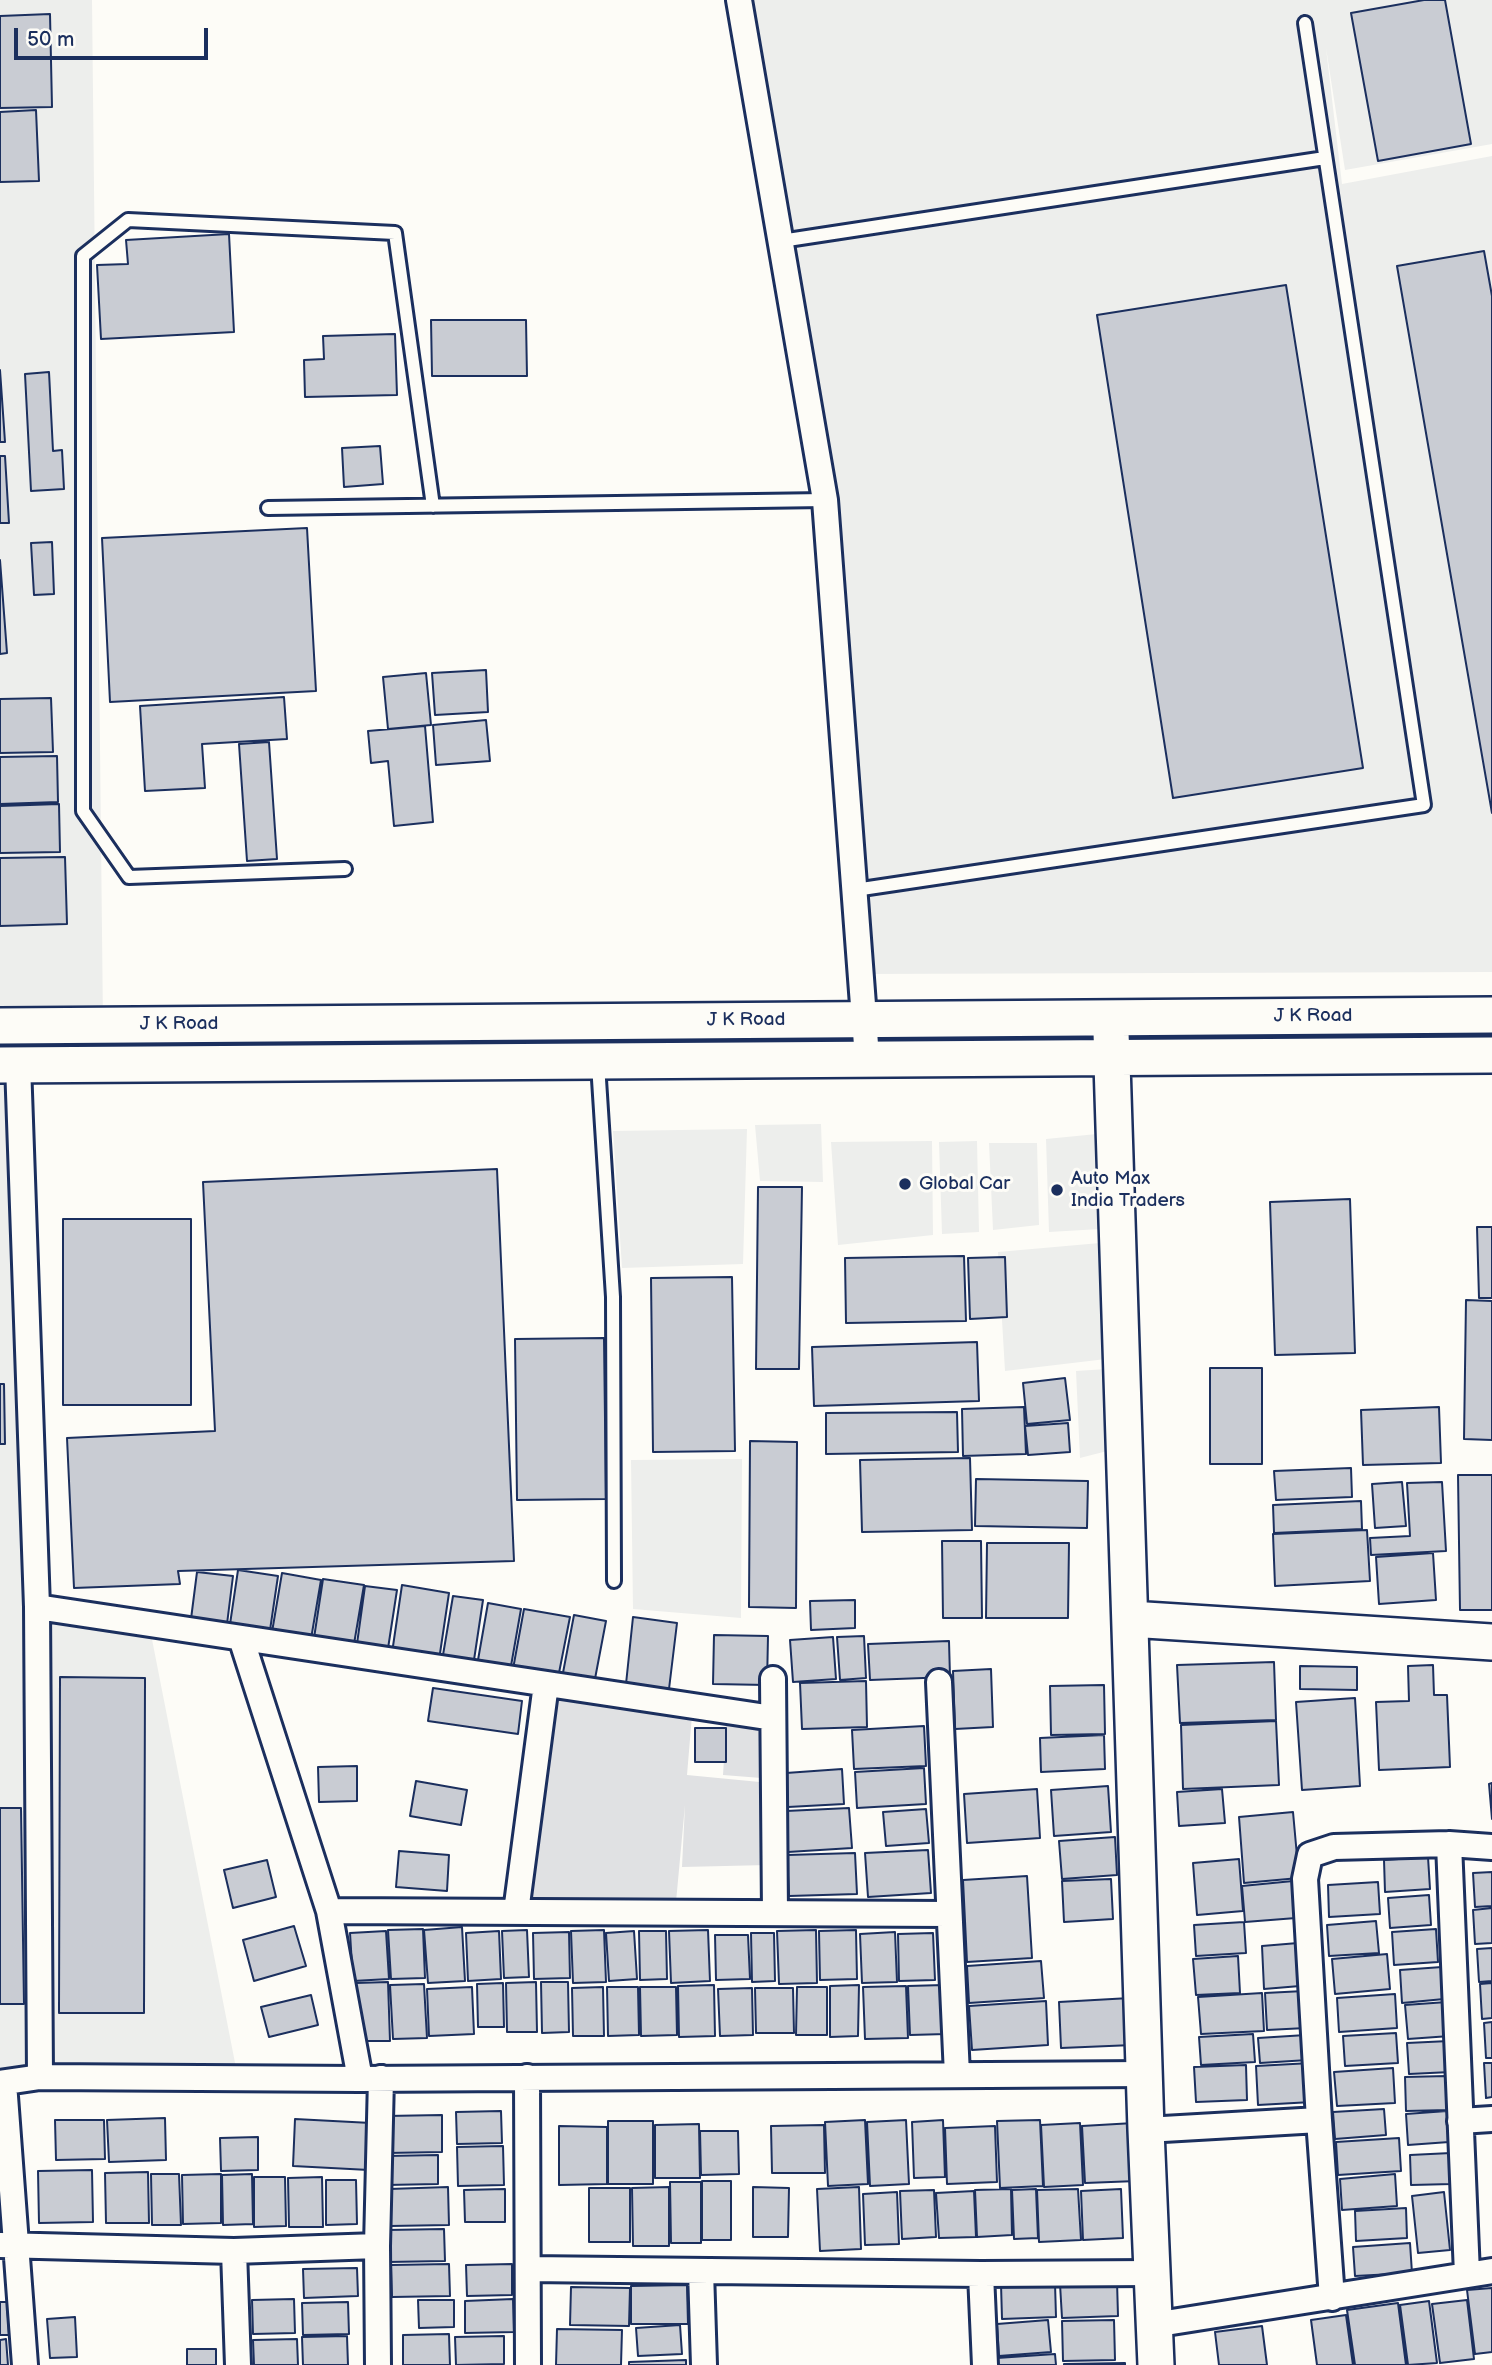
<!DOCTYPE html>
<style>
body{margin:0}
#map{position:relative;width:1492px;height:2365px;overflow:hidden;background:#fdfcf7;font-family:"Balsamiq Sans",sans-serif}
canvas{display:block}
.scale{position:absolute;left:14px;top:28px;width:194px;height:32px;box-sizing:border-box;border:4px solid #1b2f5e;border-top:0;padding-left:9px;font-size:21px;line-height:24px;white-space:nowrap;color:#1b2f5e;-webkit-text-stroke:5px #fdfcf7;paint-order:stroke}
</style>
<div id="map">
<canvas width="1492" height="2365"></canvas>
<div class="scale">50 m</div>
</div>
<script>
const g = document.querySelector('canvas').getContext('2d');
g.lineJoin = 'round';
function paint(path, color) {
  g.fillStyle = color;
  g.fill(path, 'evenodd');
}
function trace(path, color, width, dash) {
  g.strokeStyle = color;
  g.lineWidth = width;
  g.lineCap = dash ? 'butt' : 'round';
  g.setLineDash(dash || []);
  g.stroke(path);
}
function label(font, color, halo, rows, align = 'center') {
  g.font = font + ' "Balsamiq Sans",sans-serif';
  g.lineWidth = 6;
  g.setLineDash([]);
  g.textBaseline = 'middle';
  g.strokeStyle = halo;
  g.fillStyle = color;
  for (const [text, x, y, turn = 0] of rows) {
    g.save();
    g.translate(x, y);
    g.rotate((+turn || 0) * Math.PI / 180);
    g.textAlign = isNaN(turn) ? turn : align;
    if (halo) g.strokeText(text, 0, 0);
    g.fillText(text, 0, 0);
    g.restore();
  }
}
const built = new Path2D(`
 M0,0H92L103,1025L0,1026Z
 M739,0H1492V144L1345,170L1326,48L1342,184L1492,156V972L861,974L833,599Z
 M18,1064L37,1607L149,1624L238,2078L39,2065L0,2070V1065Z
 M821,1124L823,1182L760,1181L755,1125Z
 M747,1129L743,1264L622,1268L613,1131Z
 M1097,1134L1100,1229L1049,1232L1046,1139Z
 M932,1141L933,1235L838,1245L831,1142Z
 M977,1141L979,1232L942,1234L939,1142Z
 M989,1143H1037L1039,1225L993,1230Z
 M1100,1243L1106,1359L1005,1371L998,1252Z
 M1107,1369L1111,1450L1080,1458L1076,1371Z
 M742,1459L741,1618L633,1609L631,1460Z`);
const green = new Path2D(`
 M550,1691L692,1715L687,1775L770,1783L768,1865L682,1867L685,1805L676,1902L525,1904Z
 M727,1711L773,1718L774,1779L723,1775Z`);
const building = new Path2D(`
 M1424,0H1445L1471,144L1378,161L1351,13Z
 M50,14L52,107L0,108V16Z
 M36,110L39,181L0,182V112Z
 M229,234L234,332L101,339L97,265L128,264L126,240Z
 M1484,251L1492,296V813L1397,266Z
 M1286,285L1363,768L1173,798L1097,315Z
 M431,320H526L527,376H432Z
 M395,334L397,395L305,397L304,360L324,359L323,336Z
 M0,370L5,442H0Z
 M49,372L53,451L62,450L64,489L31,491L25,374Z
 M380,446L383,484L344,487L342,448Z
 M0,456H5L9,523H0Z
 M307,528L316,691L110,702L102,538Z
 M52,542L54,594L34,595L31,543Z
 M0,560L7,653L0,654Z
 M486,670L488,712L435,715L432,673Z
 M426,673L431,725L388,729L383,677Z
 M284,697L287,739L202,744L205,788L145,791L140,706Z
 M51,698L53,752L0,753V699Z
 M486,720L490,761L436,765L433,725Z
 M425,726L433,822L394,826L388,761L371,763L368,731Z
 M269,742L277,859L247,861L239,744Z
 M57,756L58,802L0,804V757Z
 M59,804L60,852L0,853V806Z
 M65,857L67,924L0,926V858Z
 M497,1169L514,1561L178,1571L180,1584L74,1588L67,1438L215,1431L203,1182Z
 M758,1187H802L799,1369H756Z
 M1350,1199L1355,1353L1275,1355L1270,1202Z
 M63,1219H191V1405H63Z
 M1477,1227H1492V1298H1479Z
 M964,1256L966,1321L846,1323L845,1258Z
 M1005,1257L1007,1317L970,1319L968,1258Z
 M732,1277L735,1451L653,1452L651,1278Z
 M1466,1300L1492,1301V1440L1464,1439Z
 M604,1338L606,1499L517,1500L515,1339Z
 M977,1342L979,1401L814,1406L812,1347Z
 M1210,1368H1262V1464H1210Z
 M1065,1378L1070,1420L1027,1424L1023,1383Z
 M0,1384H4L5,1444H0Z
 M1024,1407L1026,1454L963,1456L962,1409Z
 M1439,1407L1441,1463L1363,1465L1361,1410Z
 M957,1412L958,1452L826,1454V1413Z
 M1068,1423L1070,1452L1028,1455L1025,1426Z
 M750,1441L797,1442L796,1608L749,1607Z
 M970,1458L972,1530L862,1532L860,1460Z
 M1351,1468L1352,1497L1276,1500L1274,1471Z
 M1458,1475H1492V1610H1460Z
 M976,1479L1088,1481L1087,1528L975,1526Z
 M1402,1482L1406,1526L1375,1528L1372,1484Z
 M1442,1482L1446,1551L1371,1555L1370,1538L1410,1536L1407,1483Z
 M1361,1501L1362,1529L1274,1533L1273,1505Z
 M1367,1530L1370,1581L1275,1586L1273,1534Z
 M942,1541H981L982,1618H943Z
 M987,1543H1069L1068,1618H986Z
 M1433,1553L1436,1600L1379,1604L1376,1557Z
 M238,1570L278,1576L269,1637L229,1631Z
 M197,1572L233,1576L227,1624L191,1619Z
 M282,1573L321,1580L311,1639L272,1632Z
 M323,1579L364,1585L354,1644L314,1638Z
 M402,1585L449,1593L439,1660L392,1653Z
 M365,1586L397,1590L387,1655L356,1651Z
 M453,1596L483,1600L474,1660L443,1655Z
 M855,1600V1628L811,1630L810,1601Z
 M488,1603L521,1609L511,1666L478,1660Z
 M524,1609L570,1617L558,1678L513,1669Z
 M574,1615L606,1621L594,1684L562,1678Z
 M633,1617L677,1623L669,1689L626,1684Z
 M714,1635L768,1636L767,1685L713,1684Z
 M864,1636L866,1678L840,1680L837,1637Z
 M833,1637L836,1679L793,1682L790,1640Z
 M949,1641L950,1677L870,1680L868,1644Z
 M1274,1662L1276,1720L1180,1723L1177,1665Z
 M1433,1665L1434,1695H1447L1450,1767L1379,1770L1376,1702L1409,1701L1408,1666Z
 M1300,1666L1357,1667V1690L1300,1689Z
 M991,1669L993,1727L955,1729L953,1671Z
 M60,1677L145,1678L144,2013H59Z
 M866,1681L867,1727L802,1729L800,1683Z
 M1104,1685L1105,1734L1051,1735L1050,1686Z
 M433,1688L522,1701L518,1734L428,1721Z
 M1355,1698L1360,1786L1302,1790L1296,1702Z
 M1276,1721L1279,1785L1183,1789L1181,1725Z
 M924,1726L926,1766L854,1769L852,1730Z
 M695,1728H726V1762H695Z
 M1104,1735L1105,1769L1041,1772L1040,1738Z
 M357,1766V1801L319,1802L318,1767Z
 M924,1768L926,1804L857,1808L855,1772Z
 M842,1769L844,1804L788,1807L786,1773Z
 M416,1781L467,1790L461,1825L410,1816Z
 M1492,1783V1819L1489,1784Z
 M1108,1786L1111,1832L1054,1836L1051,1790Z
 M1037,1789L1040,1838L967,1843L964,1794Z
 M1222,1789L1225,1823L1179,1826L1177,1792Z
 M0,1808H21L24,2004H0Z
 M849,1808L852,1848L788,1852L786,1811Z
 M926,1809L929,1843L886,1846L883,1812Z
 M1293,1812L1299,1878L1244,1883L1239,1817Z
 M1115,1837L1117,1875L1062,1879L1059,1841Z
 M928,1850L931,1893L868,1897L865,1853Z
 M399,1851L449,1855L447,1891L396,1887Z
 M855,1853L857,1894L789,1896L787,1855Z
 M1428,1857L1430,1889L1385,1892L1384,1860Z
 M1239,1859L1243,1911L1197,1915L1193,1863Z
 M267,1860L276,1897L233,1908L224,1870Z
 M1492,1872V1906L1475,1907L1473,1873Z
 M1027,1876L1032,1958L967,1962L963,1880Z
 M1111,1879L1113,1919L1064,1922L1062,1881Z
 M1293,1881L1296,1918L1245,1922L1242,1886Z
 M1378,1882L1380,1914L1329,1917L1328,1885Z
 M1429,1895L1431,1925L1390,1928L1388,1898Z
 M1492,1908V1943L1475,1944L1473,1910Z
 M1376,1921L1379,1953L1329,1956L1327,1925Z
 M1244,1922L1246,1953L1196,1956L1194,1925Z
 M294,1926L306,1966L254,1981L243,1940Z
 M462,1927L465,1981L428,1983L424,1930Z
 M423,1929L425,1978L391,1979L388,1930Z
 M1436,1929L1438,1962L1394,1965L1392,1932Z
 M527,1930L529,1977L504,1978L502,1931Z
 M604,1930L606,1982L573,1983L571,1931Z
 M708,1930L710,1981L671,1983L669,1931Z
 M816,1930L817,1983L779,1984L777,1931Z
 M856,1930L857,1979L820,1980L819,1931Z
 M386,1931L389,1979L353,1981L350,1933Z
 M499,1931L501,1979L468,1981L466,1933Z
 M634,1931L637,1979L609,1981L606,1933Z
 M639,1931H666L667,1979L640,1980Z
 M569,1932L570,1978L534,1979L533,1933Z
 M895,1932L897,1982L862,1983L860,1934Z
 M751,1933H774L775,1981L752,1982Z
 M933,1933L935,1980L899,1981L898,1934Z
 M715,1935H748L750,1979L716,1980Z
 M1298,1943L1300,1986L1264,1989L1262,1946Z
 M1492,1948V1981L1479,1982L1477,1949Z
 M1387,1954L1390,1989L1335,1994L1332,1959Z
 M1238,1956L1240,1993L1196,1995L1193,1959Z
 M1041,1961L1044,1998L969,2003L967,1966Z
 M1442,1967L1444,1999L1402,2003L1400,1970Z
 M388,1982L390,2041H359L356,1983Z
 M536,1982L537,2032H507L506,1983Z
 M541,1982H568L569,2032L542,2033Z
 M503,1983L504,2027H478L477,1984Z
 M1492,1983V2018L1482,2019L1480,1984Z
 M424,1984L427,2038L393,2039L390,1985Z
 M714,1985L715,2036L679,2037L678,1986Z
 M859,1985L858,2036L830,2037V1986Z
 M944,1985L946,2034L910,2035L908,1986Z
 M906,1986L908,2038L865,2039L863,1987Z
 M472,1987L474,2034L429,2036L427,1989Z
 M603,1987L604,2036H573L572,1988Z
 M607,1987H638L639,2035L608,2036Z
 M640,1987H676L677,2035L641,2036Z
 M797,1987H827V2035H796Z
 M752,1988L753,2035L720,2036L718,1989Z
 M755,1988H793L794,2033H756Z
 M1304,1991L1306,2028L1267,2030L1265,1993Z
 M1262,1993L1264,2031L1201,2034L1198,1997Z
 M1395,1994L1397,2028L1339,2032L1337,1998Z
 M311,1995L318,2025L269,2037L261,2007Z
 M1130,1998L1133,2045L1061,2048L1059,2002Z
 M1046,2001L1048,2045L972,2050L969,2006Z
 M1447,2002L1450,2036L1408,2039L1405,2005Z
 M1492,2022V2058H1486L1484,2023Z
 M1396,2033L1398,2063L1345,2066L1343,2036Z
 M1253,2034L1255,2062L1201,2065L1199,2037Z
 M1306,2035L1308,2060L1260,2063L1258,2038Z
 M1449,2041L1451,2072L1409,2074L1407,2043Z
 M1311,2063L1312,2102L1258,2105L1256,2066Z
 M1484,2063H1492V2097L1486,2098Z
 M1246,2065L1247,2100L1196,2102L1194,2067Z
 M1393,2068L1395,2103L1337,2106L1334,2072Z
 M1447,2076L1448,2110L1406,2111L1405,2077Z
 M1384,2109L1386,2135L1335,2139L1333,2112Z
 M501,2111L502,2143L457,2144L456,2112Z
 M1447,2111L1449,2142L1408,2145L1406,2114Z
 M442,2115V2152L387,2153L386,2116Z
 M165,2118L166,2160L109,2162L107,2120Z
 M295,2119L371,2123L369,2170L293,2166Z
 M55,2120H104L105,2159L56,2160Z
 M865,2120L868,2184L828,2186L825,2122Z
 M906,2120L909,2184L870,2186L867,2122Z
 M943,2120L945,2177L914,2178L912,2122Z
 M1040,2120L1043,2186L1000,2188L997,2121Z
 M608,2121H653V2184H608Z
 M1080,2123L1083,2185L1044,2187L1041,2125Z
 M1134,2123L1137,2181L1085,2183L1082,2126Z
 M699,2124L700,2178H655V2125Z
 M824,2125L825,2173H772L771,2126Z
 M559,2126L607,2127V2184L559,2185Z
 M995,2126L997,2182L947,2184L945,2128Z
 M700,2131H738L739,2174L701,2175Z
 M258,2137V2170L221,2171L220,2138Z
 M1399,2138L1401,2171L1338,2175L1336,2142Z
 M503,2146L504,2185L458,2186L457,2147Z
 M1451,2153L1452,2184L1411,2185L1410,2155Z
 M438,2155V2184L386,2185V2156Z
 M92,2170L93,2222L39,2223L38,2171Z
 M148,2172L149,2223H106L105,2173Z
 M151,2174H179L181,2225H152Z
 M221,2174V2223L183,2224L182,2175Z
 M252,2174L253,2224L223,2225L222,2175Z
 M1395,2174L1397,2206L1342,2210L1340,2179Z
 M254,2177H285L286,2226L254,2227Z
 M322,2177L323,2227H289L288,2178Z
 M326,2180H356L357,2224L326,2225Z
 M702,2181H731V2240H702Z
 M670,2182H701V2243H671Z
 M448,2187L449,2225L390,2226L389,2189Z
 M669,2187V2246H633L632,2188Z
 M753,2187L789,2188L788,2237H753Z
 M859,2187L861,2249L820,2251L817,2189Z
 M589,2188H630V2242H589Z
 M505,2189V2222H465L464,2190Z
 M1011,2189L1012,2235L977,2237L975,2190Z
 M1036,2189L1038,2238L1014,2239L1012,2190Z
 M1078,2189L1081,2240L1039,2242L1037,2190Z
 M1121,2189L1123,2238L1083,2240L1081,2191Z
 M934,2190L936,2237L902,2239L900,2191Z
 M974,2191L976,2237L939,2238L936,2193Z
 M897,2192L899,2244L865,2245L863,2194Z
 M1444,2192L1450,2250L1418,2253L1412,2196Z
 M1406,2208L1407,2238L1356,2241L1355,2211Z
 M444,2229L445,2261L388,2262L387,2230Z
 M1410,2243L1412,2273L1355,2276L1353,2247Z
 M449,2264L450,2296L392,2297L391,2265Z
 M512,2264V2295L467,2296L466,2265Z
 M357,2268L358,2296L304,2298L303,2269Z
 M1117,2281L1118,2316L1062,2318L1060,2284Z
 M1055,2283L1056,2317L1002,2319L1001,2284Z
 M687,2285L688,2324H631V2286Z
 M571,2287L630,2288L629,2326L570,2325Z
 M1492,2288V2352L1475,2354L1467,2290Z
 M294,2299L295,2333L253,2334L252,2300Z
 M513,2299L514,2332L465,2333V2301Z
 M418,2300H454V2327L419,2328Z
 M1467,2300L1474,2359L1440,2363L1432,2304Z
 M1429,2301L1437,2363L1408,2365L1400,2305Z
 M0,2302H7L9,2335H0Z
 M348,2302L349,2334L303,2335L302,2303Z
 M1398,2303L1406,2365H1355L1347,2310Z
 M1346,2315L1353,2365H1317L1311,2320Z
 M75,2317L77,2357L50,2358L47,2319Z
 M1048,2320L1051,2352L999,2356L997,2324Z
 M1114,2320L1115,2360L1063,2361L1062,2321Z
 M680,2325L682,2354L638,2356L636,2328Z
 M1262,2326L1267,2365H1219L1215,2332Z
 M557,2329L622,2330L621,2365H556Z
 M449,2334L450,2365H403V2335Z
 M347,2336L348,2365H303L302,2337Z
 M504,2336V2364L456,2365L455,2337Z
 M6,2339L8,2365H0V2340Z
 M297,2339L298,2365H254L253,2340Z
 M187,2349H216V2365H187Z
 M1055,2354L1056,2365H997V2358Z
 M686,2360V2365H629V2362Z
 M1125,2363V2365H1064V2364Z`);
const lane = new Path2D(`
 M781,241L1325,158
 M268,508L825,500
 M345,869L129,877L83,811V256L128,220L395,233L433,506
 M855,890L1424,805L1305,23
 M598,1064L613,1297L614,1581`);
const street = new Path2D(`
 M739,0L825,500L867,1058
 M18,1064L37,1607L40,2077
 M37,1607L773,1718
 M241,1638L329,1911L360,2079
 M773,1679L775,1913
 M939,1682L957,2075
 M1449,1844L1467,2274
 M329,1911L949,1914
 M516,1912L546,1684
 M527,2077L528,2365
 M0,2083L40,2077L360,2079L1146,2074
 M4,2083L25,2365
 M1460,2121L1492,2119
 M1146,2130L1319,2120
 M0,2245L234,2251L377,2246
 M234,2251L238,2365
 M528,2269L981,2274L1151,2273
 M701,2271L704,2365
 M981,2274L985,2365
 M1332,2298L1319,2120L1305,1879L1310,1855L1334,1847L1449,1844L1492,1847
 M1153,2325L1492,2271
 M378,2365L377,2246L381,2078`);
const secondary = new Path2D(`
 M0,1026L1492,1015
 M1111,1032L1146,2130L1156,2365
 M0,1065L1492,1055
 M1130,1619L1492,1642`);
const markers = [
 [905,1184,7,"#1b2f5e"],
 [1057,1190,7,"#1b2f5e"]
];
const streetNames = [
 ["J K Road",1313,1016],
 ["J K Road",746,1020],
 ["J K Road",179,1024]
];
const poiNames = [
 ["Auto Max",1071,1179],
 ["India Traders",1071,1201],
 ["Global Car",919,1184]
];
paint(built, '#edeeec');
paint(green, '#e0e1e3');
paint(building, '#c9ccd3');
trace(building, '#1b2f5e', 2);
trace(lane, '#1b2f5e', 18);
trace(street, '#1b2f5e', 30);
trace(secondary, '#1b2f5e', 40);
trace(lane, '#fdfcf7', 12);
trace(street, '#fdfcf7', 24);
trace(secondary, '#fdfcf7', 35);
for (const [x, y, r, color] of markers) {
  const dot = new Path2D();
  dot.arc(x, y, r, 0, 2 * Math.PI);
  g.fillStyle = color;
  g.fill(dot);
  trace(dot, '#fdfcf7', 2.5);
}
label('19px', '#1b2f5e', '#fdfcf7', streetNames);
label('19px', '#1b2f5e', '#fdfcf7', poiNames, 'left');
</script>
